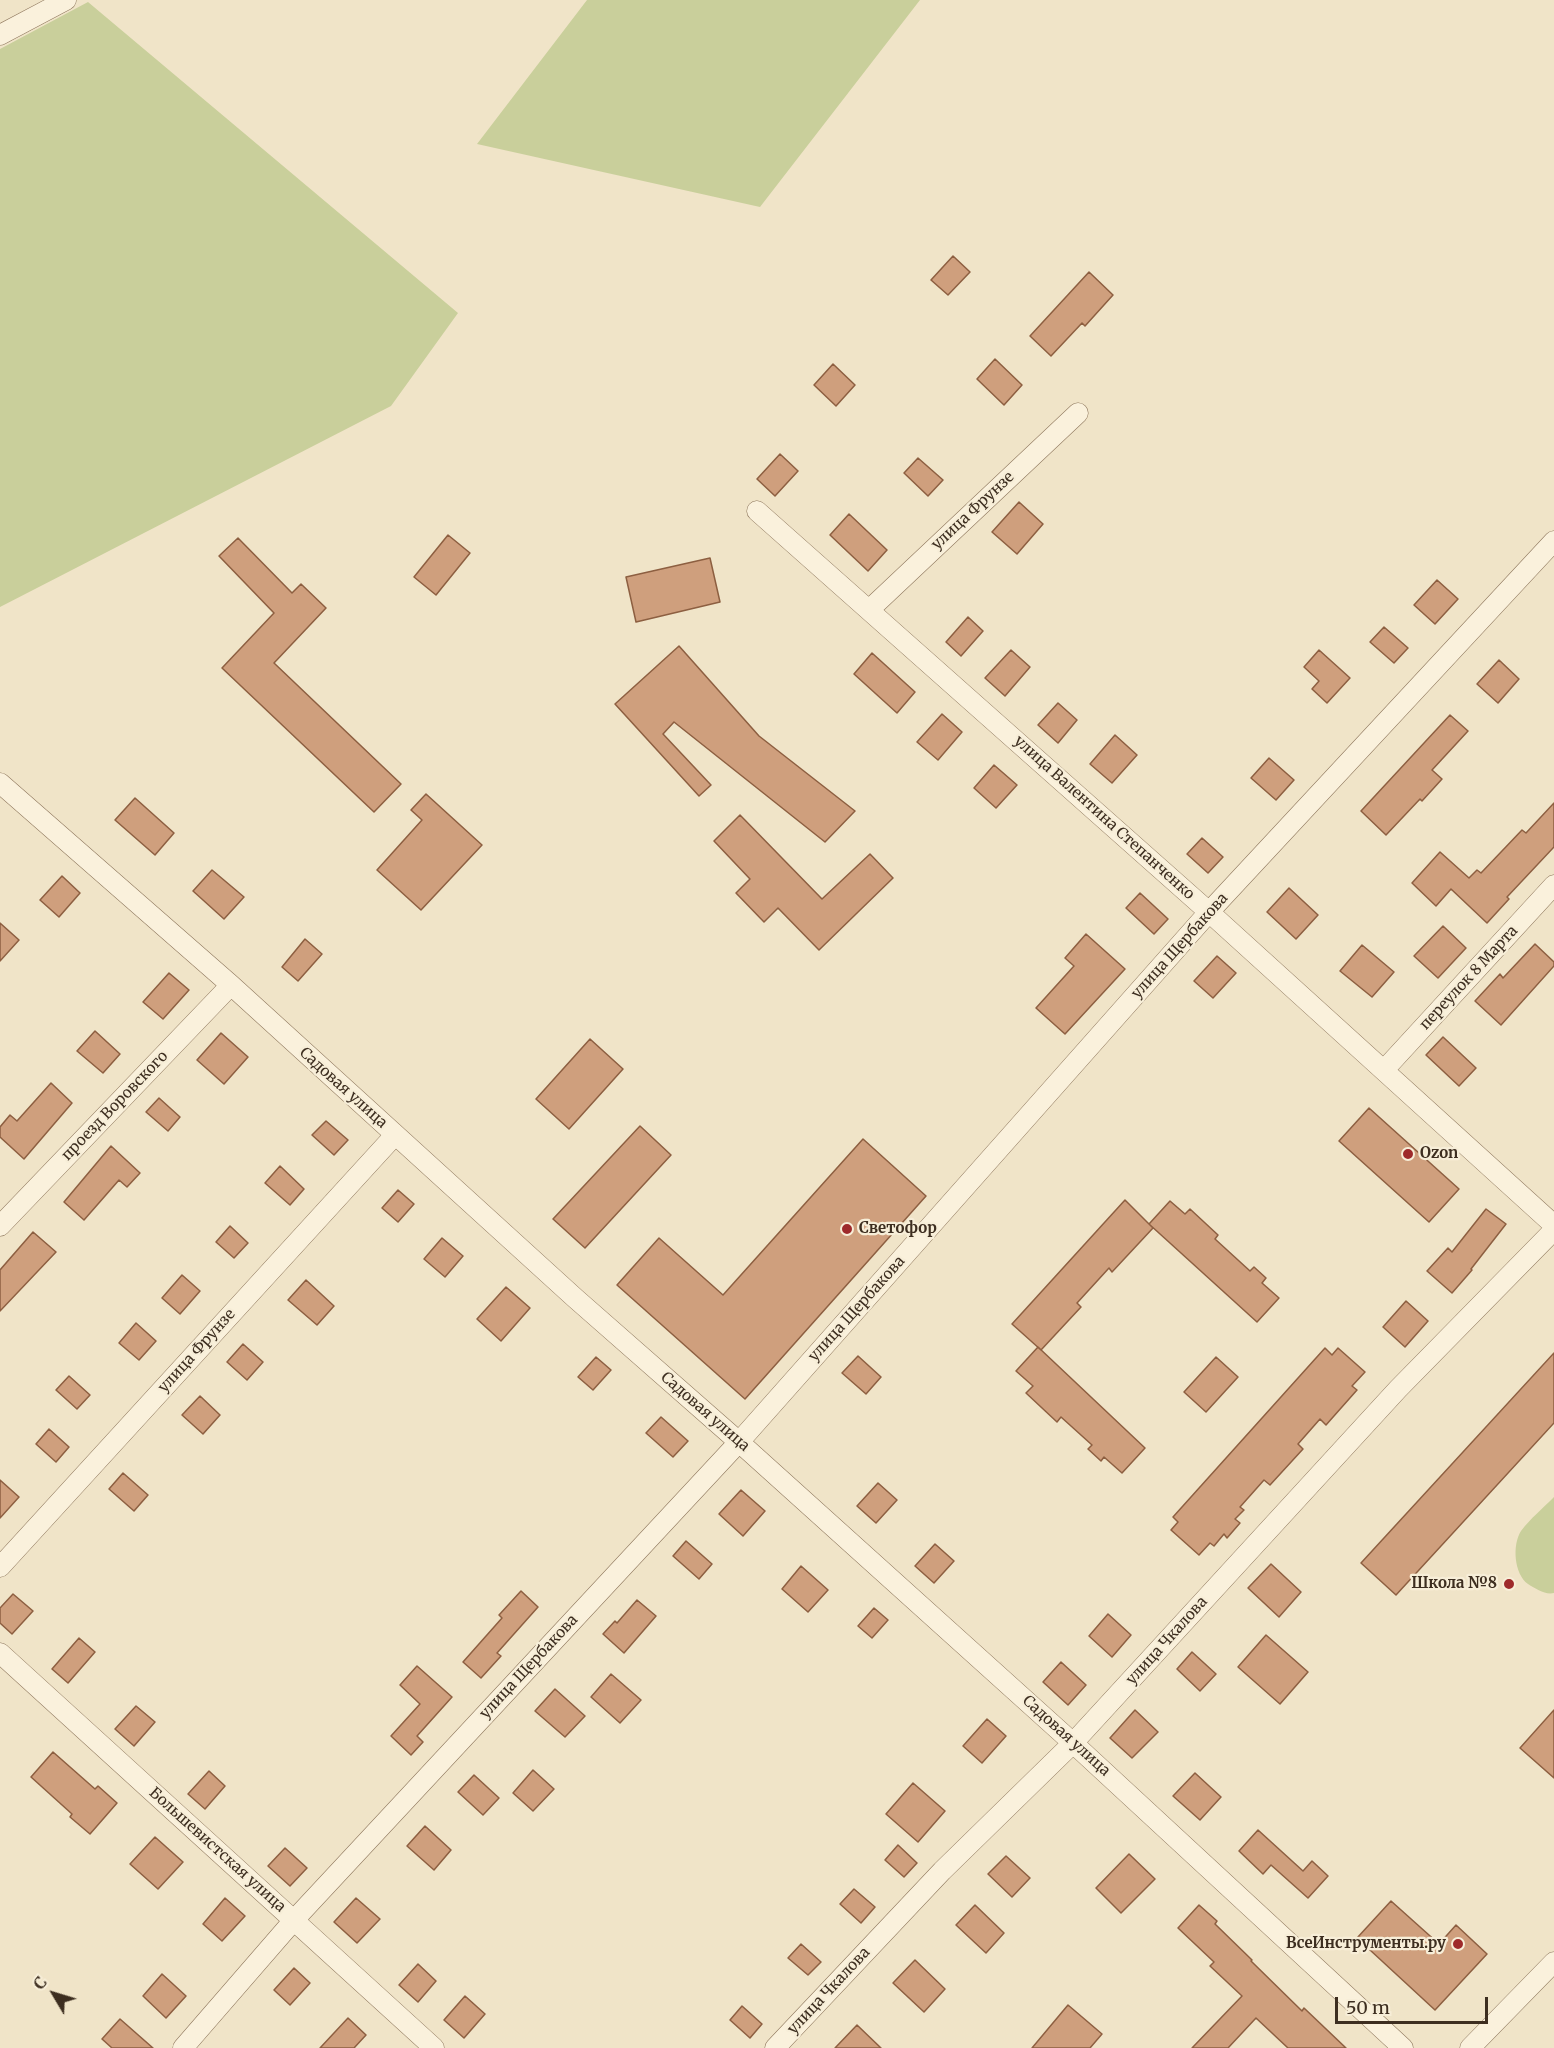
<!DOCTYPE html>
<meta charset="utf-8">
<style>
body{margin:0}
#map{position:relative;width:1554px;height:2048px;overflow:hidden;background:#f0e4c8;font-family:Merriweather,serif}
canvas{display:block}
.north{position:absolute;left:24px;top:1964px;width:60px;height:60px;-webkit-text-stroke:4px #f7eed8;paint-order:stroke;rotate:308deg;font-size:16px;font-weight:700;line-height:24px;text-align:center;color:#3d2e20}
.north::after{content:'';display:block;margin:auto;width:21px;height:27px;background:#3d2e20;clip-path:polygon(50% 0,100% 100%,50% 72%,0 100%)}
.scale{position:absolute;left:1335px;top:1997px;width:153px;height:27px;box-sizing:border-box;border:3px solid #3d2e20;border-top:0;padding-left:8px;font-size:18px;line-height:21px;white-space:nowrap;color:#3d2e20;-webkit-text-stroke:4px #f7eed8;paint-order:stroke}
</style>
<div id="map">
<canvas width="1554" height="2048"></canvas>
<div class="north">С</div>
<div class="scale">50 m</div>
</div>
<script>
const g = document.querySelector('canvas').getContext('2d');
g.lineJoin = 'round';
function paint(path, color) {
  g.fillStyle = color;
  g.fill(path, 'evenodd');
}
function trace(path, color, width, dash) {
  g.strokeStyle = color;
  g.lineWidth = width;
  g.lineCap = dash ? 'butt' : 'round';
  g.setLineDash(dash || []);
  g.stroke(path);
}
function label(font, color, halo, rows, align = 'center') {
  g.font = font + ' Merriweather,serif';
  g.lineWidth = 4.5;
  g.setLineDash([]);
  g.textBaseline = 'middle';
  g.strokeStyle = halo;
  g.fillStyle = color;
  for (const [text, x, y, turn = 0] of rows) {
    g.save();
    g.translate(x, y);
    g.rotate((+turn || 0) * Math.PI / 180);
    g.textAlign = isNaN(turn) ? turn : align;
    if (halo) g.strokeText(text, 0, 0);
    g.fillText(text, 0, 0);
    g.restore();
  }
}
const green = new Path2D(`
 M587,0H920L760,207L477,144Z
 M88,2L458,313L391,406L0,607V49Z
 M1554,1497V1593C1545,1595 1536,1589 1528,1584C1514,1574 1512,1545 1521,1531C1530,1519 1543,1508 1554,1497Z`);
const building = new Path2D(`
 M953,256L970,272L948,295L931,280Z
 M1089,272L1113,295L1085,326L1082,323L1051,356L1030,336Z
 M995,359L1022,385L1004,405L977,379Z
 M833,364L855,385L836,406L814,385Z
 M780,454L798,471L775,496L757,479Z
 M918,458L943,480L928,496L904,473Z
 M1019,502L1043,524L1017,554L992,532Z
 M849,514L887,550L868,571L830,535Z
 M448,535L470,553L436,595L414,577Z
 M238,538L292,593L301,584L326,608L274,663L401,784L374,812L222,668L274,613L219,556Z
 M710,558L720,602L636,622L626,577Z
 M1437,580L1458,599L1435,624L1414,605Z
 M968,617L983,631L961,656L946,642Z
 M1384,627L1408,648L1394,663L1370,642Z
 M679,646L759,736L855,811L825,842L674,722L663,734L711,785L699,796L615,704Z
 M1011,650L1030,667L1005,696L985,678Z
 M1319,650L1350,678L1327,703L1312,689L1319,681L1304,667Z
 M872,653L915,692L897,713L854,674Z
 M1499,660L1519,679L1498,703L1477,684Z
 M1058,703L1077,720L1058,743L1038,725Z
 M942,714L962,732L938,760L917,742Z
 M1450,715L1468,731L1432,770L1442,779L1422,801L1420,799L1386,835L1361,811Z
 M1115,735L1137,755L1112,783L1090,764Z
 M1269,758L1294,780L1276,800L1251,778Z
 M994,765L1017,785L996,808L974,788Z
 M426,794L482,845L421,910L377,870L422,820L411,810Z
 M135,798L174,833L155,855L115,820Z
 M1554,803V847L1507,897L1509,899L1487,923L1451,889L1436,906L1412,883L1440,852L1469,878L1477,870L1481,873L1522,830L1526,833Z
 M740,815L822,899L870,854L893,878L819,950L778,908L764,922L736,893L750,879L714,841Z
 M1202,838L1223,857L1208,873L1187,854Z
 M212,870L244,897L224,919L193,891Z
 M62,876L80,893L59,917L40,900Z
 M1289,888L1318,915L1296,939L1267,912Z
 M1140,893L1168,919L1154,934L1126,908Z
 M0,923L19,940L0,961Z
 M1443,926L1466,948L1438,978L1414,956Z
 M1086,934L1125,969L1065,1034L1036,1008L1074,966L1065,958Z
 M305,939L322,954L298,981L282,967Z
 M1535,944L1554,962V966L1501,1025L1475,1001L1500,974L1503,978Z
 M1362,945L1394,972L1372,997L1340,971Z
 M1217,956L1236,973L1213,998L1194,981Z
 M169,973L189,990L163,1019L143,1002Z
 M95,1031L120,1054L103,1073L77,1051Z
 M221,1033L248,1057L224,1084L197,1060Z
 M1443,1037L1476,1068L1459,1086L1426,1055Z
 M590,1039L623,1069L569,1129L536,1099Z
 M51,1083L72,1103L24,1159L0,1137V1127L10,1115L17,1121Z
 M159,1098L180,1117L168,1131L146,1112Z
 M1369,1108L1459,1189L1429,1222L1339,1141Z
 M326,1121L348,1140L334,1155L312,1135Z
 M640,1126L671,1155L585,1248L553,1219Z
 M863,1139L926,1196L745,1399L617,1285L659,1238L723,1295Z
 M111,1146L140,1173L127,1187L119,1180L84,1220L64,1202Z
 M280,1166L304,1189L290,1205L265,1183Z
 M398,1190L414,1204L398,1222L382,1208Z
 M1125,1200L1153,1228L1112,1272L1109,1268L1077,1303L1081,1307L1041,1350L1012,1324Z
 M1170,1201L1185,1214L1190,1209L1218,1235L1215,1239L1250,1271L1254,1267L1266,1278L1262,1283L1279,1298L1257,1322L1149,1224Z
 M1486,1209L1506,1224L1471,1269L1472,1270L1452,1293L1427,1271L1448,1248L1452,1252Z
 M230,1226L248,1243L234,1258L216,1242Z
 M33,1232L56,1252L0,1311V1270Z
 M442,1238L463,1256L445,1277L424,1259Z
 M182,1275L200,1291L180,1314L162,1298Z
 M306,1280L334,1306L317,1325L288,1300Z
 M506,1287L530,1308L501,1341L477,1319Z
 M1406,1301L1428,1321L1405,1347L1383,1327Z
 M136,1323L156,1341L139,1360L119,1343Z
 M243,1344L263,1362L247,1380L227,1362Z
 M1038,1347L1145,1448L1122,1473L1104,1457L1101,1461L1088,1449L1092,1445L1061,1417L1057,1422L1026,1393L1033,1386L1016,1371Z
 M1325,1348L1332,1355L1338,1348L1365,1372L1352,1386L1357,1390L1326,1425L1320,1419L1298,1444L1303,1449L1270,1485L1264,1480L1240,1507L1244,1510L1235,1519L1240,1523L1227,1538L1224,1534L1214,1546L1210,1543L1199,1555L1171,1530L1178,1522L1173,1517Z
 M1554,1353V1423L1396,1595L1361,1563Z
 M858,1356L881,1377L866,1394L842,1373Z
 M596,1357L611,1370L593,1390L578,1377Z
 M1216,1357L1238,1377L1206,1412L1184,1392Z
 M69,1376L90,1395L77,1409L56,1390Z
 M200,1396L220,1415L203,1434L182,1415Z
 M661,1417L688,1441L673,1457L646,1433Z
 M49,1429L69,1447L56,1462L36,1444Z
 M123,1473L148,1495L134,1511L109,1489Z
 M0,1480L19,1497L0,1518Z
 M878,1483L897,1500L876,1523L857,1506Z
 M741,1490L765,1511L743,1536L719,1514Z
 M686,1541L712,1564L699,1579L673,1556Z
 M935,1544L954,1561L934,1583L915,1566Z
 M1271,1564L1301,1592L1279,1617L1248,1588Z
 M801,1566L828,1590L808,1612L782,1589Z
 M521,1591L538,1607L497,1653L501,1656L481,1678L463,1662L502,1618L499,1615Z
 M13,1594L33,1611L12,1634L0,1623V1608Z
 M637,1600L656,1616L624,1653L603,1634L615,1621L617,1623Z
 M874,1608L888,1620L872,1638L858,1626Z
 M1108,1614L1131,1635L1112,1657L1089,1636Z
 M1266,1635L1308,1672L1280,1704L1238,1667Z
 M79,1638L95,1652L68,1683L52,1669Z
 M1192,1652L1216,1674L1200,1691L1177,1669Z
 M1061,1662L1086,1685L1068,1705L1043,1682Z
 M417,1666L452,1697L417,1736L423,1742L411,1755L391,1736L420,1704L400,1685Z
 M611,1674L641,1700L620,1723L591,1697Z
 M555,1689L585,1716L565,1737L535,1711Z
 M136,1706L155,1722L134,1746L115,1729Z
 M1135,1710L1158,1732L1132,1758L1110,1738Z
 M1554,1710V1778L1520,1748Z
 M987,1719L1006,1736L982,1763L963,1746Z
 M53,1752L95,1789L98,1786L117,1803L90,1834L70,1817L72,1814L31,1777Z
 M533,1770L554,1789L533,1811L513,1793Z
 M209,1771L225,1786L205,1809L188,1794Z
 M1195,1773L1221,1797L1200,1820L1173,1796Z
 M474,1775L499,1798L483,1815L458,1792Z
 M913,1783L945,1811L918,1842L886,1814Z
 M425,1826L451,1850L434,1870L407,1846Z
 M1258,1830L1303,1871L1312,1861L1328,1876L1308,1898L1271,1865L1263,1874L1239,1851Z
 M155,1837L183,1862L158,1889L130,1864Z
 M898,1845L917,1863L904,1877L885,1860Z
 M285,1848L307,1868L290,1886L268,1866Z
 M1129,1854L1155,1879L1121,1913L1096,1888Z
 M1006,1856L1030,1878L1012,1897L988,1874Z
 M854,1889L875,1907L861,1923L840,1904Z
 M225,1898L245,1916L222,1941L203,1924Z
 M356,1898L380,1919L357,1943L334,1922Z
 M1391,1901L1439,1944L1456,1925L1487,1954L1435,2010L1357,1938Z
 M975,1905L1004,1933L986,1953L956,1925Z
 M1199,1905L1217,1921L1215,1924L1252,1960L1251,1961L1302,2011L1304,2008L1346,2048H1288L1256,2018L1228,2048H1192L1242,1996L1210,1966L1214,1962L1178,1928Z
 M801,1944L821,1962L808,1975L788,1958Z
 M915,1960L945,1989L924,2012L893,1983Z
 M418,1964L436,1981L418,2002L399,1985Z
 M294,1968L310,1983L290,2005L274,1990Z
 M162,1974L186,1996L166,2018L143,1996Z
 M465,1996L485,2014L464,2038L444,2020Z
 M1068,2005L1102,2034L1090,2048H1032Z
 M742,2006L762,2024L750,2038L730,2020Z
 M348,2018L366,2035L354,2048H320Z
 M120,2019L153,2048H112L102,2039Z
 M857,2025L881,2048H835Z`);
const minor = new Path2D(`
 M0,35L66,0
 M757,511L1209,912L1554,1225
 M869,610L1078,413
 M0,783L231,985L575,1298L739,1442L1073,1743L1403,2048
 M1384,1070L1554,885
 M0,1226L231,985
 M0,1567L395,1135
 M0,1653L434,2048
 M183,2048L294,1920L739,1442L1209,912L1554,541
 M775,2048L942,1871L1073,1743L1398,1389L1554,1230
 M1470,2048L1554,1962`);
const markers = [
 [1408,1154,6,"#9e2a2b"],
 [847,1229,6,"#9e2a2b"],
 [1509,1584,6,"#9e2a2b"],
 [1458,1944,6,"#9e2a2b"]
];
const streetNames = [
 ["улица Фрунзе",973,511,-43],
 ["улица Валентина Степанченко",1104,818,42],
 ["улица Щербакова",1180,946,-48],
 ["переулок 8 Марта",1469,978,-47],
 ["Садовая улица",343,1088,42],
 ["проезд Воровского",115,1106,-46],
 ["улица Щербакова",857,1309,-48],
 ["улица Фрунзе",197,1351,-48],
 ["Садовая улица",705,1412,41],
 ["улица Чкалова",1167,1641,-48],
 ["улица Щербакова",529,1667,-47],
 ["Садовая улица",1066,1736,42],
 ["Большевистская улица",217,1850,42],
 ["улица Чкалова",829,1991,-47]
];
const poiNames = [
 ["Ozon",1420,1154],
 ["Светофор",859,1229],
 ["Школа №8",1497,1584,"right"],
 ["ВсеИнструменты.ру",1446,1944,"right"]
];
paint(green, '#c9cf9b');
paint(building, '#cf9f7d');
trace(building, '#8d5f41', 1.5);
trace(minor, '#8d765c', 21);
trace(minor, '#faf1dc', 20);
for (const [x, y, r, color] of markers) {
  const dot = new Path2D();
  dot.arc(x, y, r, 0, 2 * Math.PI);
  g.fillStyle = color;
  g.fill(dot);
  trace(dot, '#f7eed8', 2);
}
label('15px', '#3d2e20', '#f7eed8', streetNames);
label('bold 15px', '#3d2e20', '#f7eed8', poiNames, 'left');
</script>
